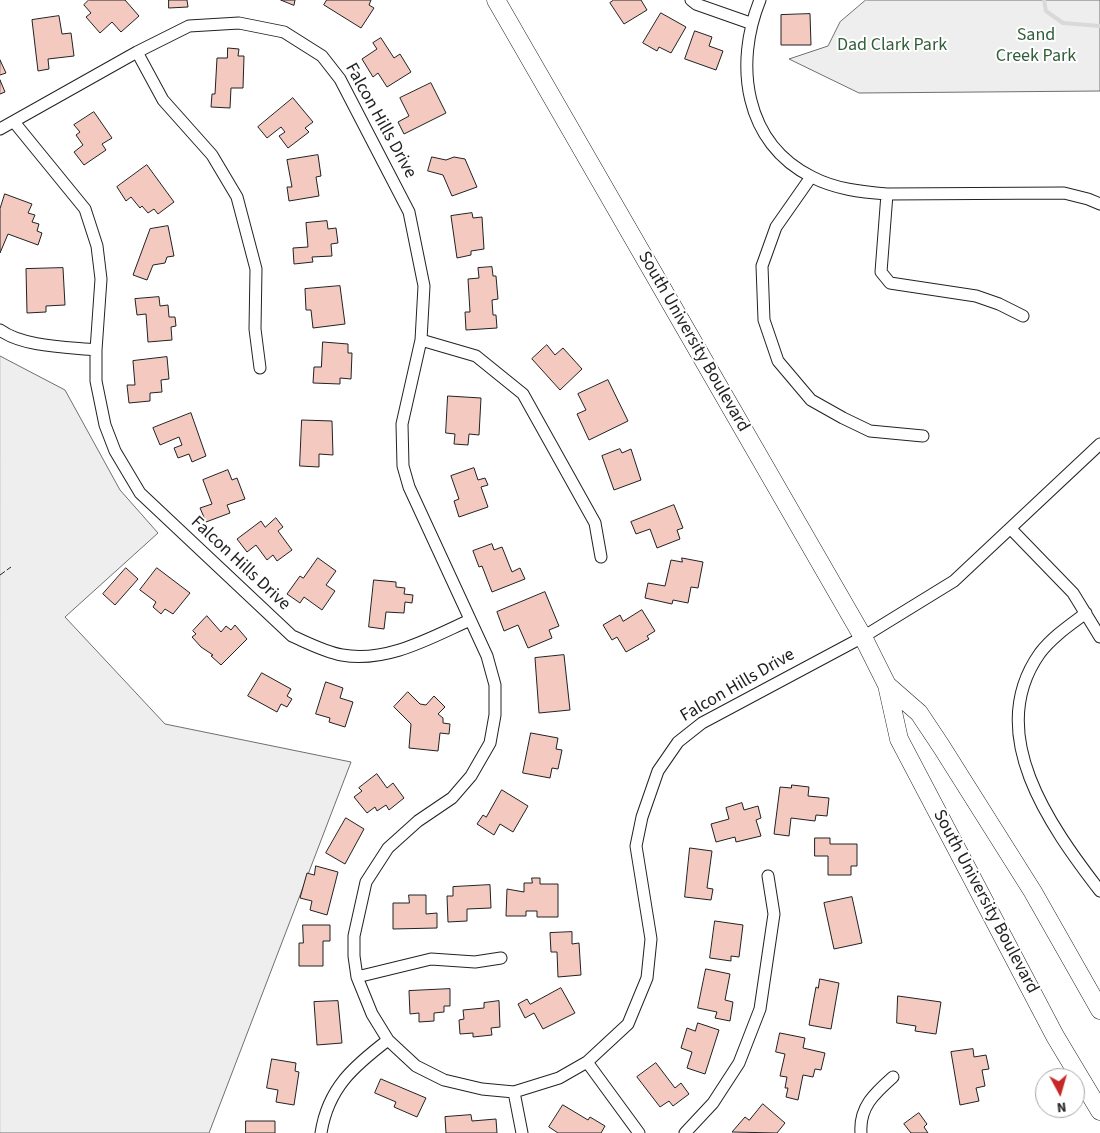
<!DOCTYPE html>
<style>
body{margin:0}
#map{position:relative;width:1100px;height:1133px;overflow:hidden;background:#fff;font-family:"Source Sans 3",sans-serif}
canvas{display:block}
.north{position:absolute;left:1035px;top:1068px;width:50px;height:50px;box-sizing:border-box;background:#fff;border:1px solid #a7a7a7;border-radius:50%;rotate:174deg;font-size:14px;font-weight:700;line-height:20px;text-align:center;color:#222}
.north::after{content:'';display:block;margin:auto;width:18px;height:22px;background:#c62828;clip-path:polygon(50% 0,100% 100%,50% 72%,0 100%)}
</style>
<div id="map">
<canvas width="1100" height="1133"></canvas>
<div class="north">N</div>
</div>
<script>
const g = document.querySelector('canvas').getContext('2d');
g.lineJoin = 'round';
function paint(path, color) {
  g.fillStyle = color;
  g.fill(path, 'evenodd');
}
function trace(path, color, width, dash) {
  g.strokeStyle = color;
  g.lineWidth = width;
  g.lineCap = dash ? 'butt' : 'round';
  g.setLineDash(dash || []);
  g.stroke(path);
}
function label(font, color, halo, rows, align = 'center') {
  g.font = font + ' "Source Sans 3",sans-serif';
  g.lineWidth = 4;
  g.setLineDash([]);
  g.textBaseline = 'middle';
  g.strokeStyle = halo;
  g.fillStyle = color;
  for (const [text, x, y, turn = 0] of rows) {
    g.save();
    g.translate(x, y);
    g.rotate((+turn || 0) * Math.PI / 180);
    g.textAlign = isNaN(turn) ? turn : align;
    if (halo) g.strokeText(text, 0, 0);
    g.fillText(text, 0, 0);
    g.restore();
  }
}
const green = new Path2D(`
 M866,0H1100V91L859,93L789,59L828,46L840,22Z
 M0,356L65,390L120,490L158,533L65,617L165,724L351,762L209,1133H0Z`);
const stream = new Path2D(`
 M1044,0L1046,11L1063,23L1100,26`);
const building = new Path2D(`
 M89,0H125L139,16L121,32L112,22L100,33L86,17L91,13L84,5Z
 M169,0H187L188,7L169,8Z
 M281,0H295L294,5Z
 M327,0H371L369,5L374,8L361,28L324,5Z
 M614,0H641L647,10L624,24L610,3Z
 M661,13L686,27L671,53L659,47L657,51L643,43Z
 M810,14L811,45H781V15Z
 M59,16L62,34L71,33L74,56L48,59L49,69L38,71L32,20Z
 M695,31L712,37L709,46L723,51L716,70L685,59Z
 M381,38L394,58L400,54L411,72L387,87L378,73L373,77L362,59L377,49L373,43Z
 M228,48L239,49L238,56H244L243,88H231L230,108L211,107L212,94H215L217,58H227Z
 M0,60L6,73L0,75Z
 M0,80L5,92L0,94Z
 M431,83L446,113L404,134L398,122L409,116L400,98Z
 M293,98L313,122L305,128L309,132L288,148L279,136L285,132L281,127L267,138L258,127Z
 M94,112L112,138L102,144L106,150L84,165L74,152L83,145L76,135L80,132L74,125Z
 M318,155L321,176L316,177L319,196L289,201L287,187H292L287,160Z
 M432,157L446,160L454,157L465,159L477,187L452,196L443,175L428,171Z
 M147,165L174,202L158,214L154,209L148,213L142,206L140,208L131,197L126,201L117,187Z
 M5,194L32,204L28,213L35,215L32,222L39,224L37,231L42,233L38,245L8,234L0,253V209Z
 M472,213L473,218L482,217L484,249L471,251V255L457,258L451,216Z
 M327,221L328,229L336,228L338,243L331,244L332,256L312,257L313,262L294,264L293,248L308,247L306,223Z
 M168,226L174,256L167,257L165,263L153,265L147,280L133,275L150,229Z
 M492,267L493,276H496L498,299L492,300L493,315H496L497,328L466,330L465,312H470L468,279L479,278L478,268Z
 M63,268L65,305L46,306V312L27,313L26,269Z
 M340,286L345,324L313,328L311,310H306L305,289Z
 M159,297L160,306L168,305L169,317H175L176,326L171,327L172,340L148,342L146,314L137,315L135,299Z
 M323,342L348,344V353H352L351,379L340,378V384L313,383L314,367H321Z
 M547,345L555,355L563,348L582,369L560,390L532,359Z
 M167,357L169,379L161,380L162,392L150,393V401L129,403L127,385H135L133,361Z
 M608,380L628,421L589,440L577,414L586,410L578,394Z
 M448,396L481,398L479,435L469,434L468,445L454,444L455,434L446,433Z
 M191,413L206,456L192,462L189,454L178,458L174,448L182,445L179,437L160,445L153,428Z
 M302,420L332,421L333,455L319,454V467L300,466Z
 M620,449L622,453L631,449L641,480L614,490L602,456Z
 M474,468L478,480L485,478L488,485L481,487L488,507L459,517L454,501L459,499L451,476Z
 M228,470L232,480L237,478L245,499L227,505L230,513L206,522L200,508L212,504L203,480Z
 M674,505L683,528L677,530L680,539L657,548L650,529L636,534L631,522Z
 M276,518L283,527L278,531L292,550L277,561L273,555L267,560L256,545L247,552L237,539L261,521L265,527Z
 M492,544L494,550L502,547L512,572L520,568L525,579L492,592L482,566L479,567L473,551Z
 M318,558L336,571L326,585L335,591L322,610L304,597L300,603L287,594L300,576L303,578Z
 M682,558L703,562L698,588L691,587L688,603L673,600L672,604L645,598L648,583L665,586L671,560L682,562Z
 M126,568L138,579L115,605L103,594Z
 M157,568L190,593L173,614L165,609L161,614L153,607L156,602L140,590Z
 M374,580L396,582V587L405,588L404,594L413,595L412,603L405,602L404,613L386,612L384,629L369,627Z
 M545,592L559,626L549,630L552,638L528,648L518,625L504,631L497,612Z
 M642,610L655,631L647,636L649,639L626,652L617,637L612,640L603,625L620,615L623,621Z
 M207,616L221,632L226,626L231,630L235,625L247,639L221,665L211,656L213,655L201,647L192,637L196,634L193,631Z
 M564,655L570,710L539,713L535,658Z
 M262,673L291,689L287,696L292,699L287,707L281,704L277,712L248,696Z
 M326,682L343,688L340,698L353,702L345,727L329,722L330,718L316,714Z
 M408,692L420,704L426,705L434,696L445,707L438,714L443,718V723L450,724L449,734L440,733L438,751L409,748L411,724L394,707Z
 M531,733L558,738L556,749L562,750L558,769L552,768L550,778L523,773Z
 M377,774L387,788L393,783L404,798L389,810L386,805L377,811L375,807L367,813L354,797L362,791L359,788Z
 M792,785L809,787L808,796L829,798L827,816L816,815L815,821L791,818L789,836L774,834L780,787L791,788Z
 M502,790L528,806L513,832L500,824L494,835L477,824L483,815L486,817Z
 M742,803L744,810L758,806L761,818L756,820L761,836L736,842L735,837L716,842L711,824L729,819L726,808Z
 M346,818L364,829L345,864L326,853Z
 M815,838H830V844H857V866H851V875H828V856H815Z
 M690,848L712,851L707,888L713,889L711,900L685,897Z
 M316,866L338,872L327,915L310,910L312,901L300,898L307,873L314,875Z
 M532,878H540V884H558V917H537V911H526V916H506L507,889L524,892V883H532Z
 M490,885L491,908L467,909V921L448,922L447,896H453V887Z
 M409,895H426V914L437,913V928L393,929V903H409Z
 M852,897L862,943L834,949L824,903Z
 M715,921L743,925L739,957L731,956V961L710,958Z
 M303,925H330V941H323V966H299V943H303Z
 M572,932V944L579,943L581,975L558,977L557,952H551L550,933Z
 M706,969L730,974L725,1000L733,1002L730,1021L715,1018L717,1012L698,1008Z
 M820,979L839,983L831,1029L809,1025L816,987L818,988Z
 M561,988L575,1013L543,1029L534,1013L525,1018L518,1004L527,999L530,1004Z
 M450,989V1006H444V1012L434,1013V1021L419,1022V1013L410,1014L409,991Z
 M898,996L941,1002L936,1034L915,1031L916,1026L897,1023Z
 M338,1001L342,1043L317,1045L314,1002Z
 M499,1001L500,1027L491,1028L492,1035L473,1037V1033L460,1034L459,1020L464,1019L463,1010L484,1008V1003Z
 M698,1023L719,1030L705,1074L687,1068L692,1052L681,1048L687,1028L695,1031Z
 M780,1033L805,1038L803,1048L825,1053L821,1070L815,1069L813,1077L803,1075L798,1100L786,1097L788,1088H785L787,1077L780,1076L785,1054L776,1052Z
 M973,1049L974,1057L986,1055L989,1069L982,1070L985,1086L976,1088L979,1101L960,1105L951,1052Z
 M272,1059L296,1063L295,1071L299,1072L294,1105L276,1102L278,1090L267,1088Z
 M656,1063L675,1088L681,1083L689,1094L673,1106L669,1101L660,1107L637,1077Z
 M381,1079L426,1098L417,1117L394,1107L396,1102L375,1093Z
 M763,1104L785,1123L777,1133L732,1132L745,1117L749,1120Z
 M563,1105L588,1120L590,1117L605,1126L601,1133H558L549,1127Z
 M919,1113L927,1124L924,1127L928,1133H911L904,1124Z
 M471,1115L472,1121L496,1119L497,1133H446L445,1117Z
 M246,1121H275V1133H246Z`);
const minor = new Path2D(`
 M691,0L696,4L750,23
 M760,0C734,64 744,143 812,177C835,189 861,192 887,194L1064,193L1088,199L1100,204
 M137,52L163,100L212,155L237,197L256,269L255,329L260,368
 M14,122L85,209L97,246L101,279L96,350V381L105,425L115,451L140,493L292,636C308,643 325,652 342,655C387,663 430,638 470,620
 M0,129L137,52L189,26L239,23L284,32L322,56L340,79L409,212L424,286L421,340L402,424L403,466L409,487L487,656L495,685V715L490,743L471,776L452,798L418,821L388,848L366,882L354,936V956L357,977L372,1014L388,1040L416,1066L444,1080L482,1089L514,1092L559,1078L587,1062L628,1024L647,978L651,939L636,846L642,817L658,771L678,742L702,723L863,637L954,581L1100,444
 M811,177L776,227L762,266L764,320L778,361L811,400L843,418L870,431L923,436
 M887,194L881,272L890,283L976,296L999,304L1023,316
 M0,330C23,347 68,347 96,350
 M421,340L476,356L523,394L595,523L601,557
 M1011,529L1073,593L1100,637
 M1086,613C1070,625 1052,637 1040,653C983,733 1050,826 1100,891
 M357,977L431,959L475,962L501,958
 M587,1062L639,1133
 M514,1092L522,1133
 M321,1133C328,1088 354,1066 388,1040
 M685,1133L713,1103L739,1063L760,1009L774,914L768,876
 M861,1133C859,1107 875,1093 893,1077`);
const primary = new Path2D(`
 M496,0L863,637L887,685L899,739L1055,1036L1100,1111
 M887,685L919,713L941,746L1033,892L1100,1010`);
const fence = new Path2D(`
 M0,575L11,567`);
const parkNames = [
 ["Sand",1036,36],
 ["Creek Park",1036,57],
 ["Dad Clark Park",892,46]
];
const streetNames = [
 ["Falcon Hills Drive",380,121,61],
 ["South University Boulevard",693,342,60],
 ["Falcon Hills Drive",240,564,43],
 ["Falcon Hills Drive",738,686,-30],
 ["South University Boulevard",985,902,62]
];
paint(green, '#eee');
trace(green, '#6f6f6f', 1);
trace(stream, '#d9d9d9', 4);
paint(building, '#f3c9c0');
trace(building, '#222', 1);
trace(minor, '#222', 13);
trace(primary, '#222', 19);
trace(minor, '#fff', 11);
trace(primary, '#fff', 18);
trace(fence, '#222', 1, [6, 2.5]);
label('18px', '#2f5e38', '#fff', parkNames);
label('18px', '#222', '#fff', streetNames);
</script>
